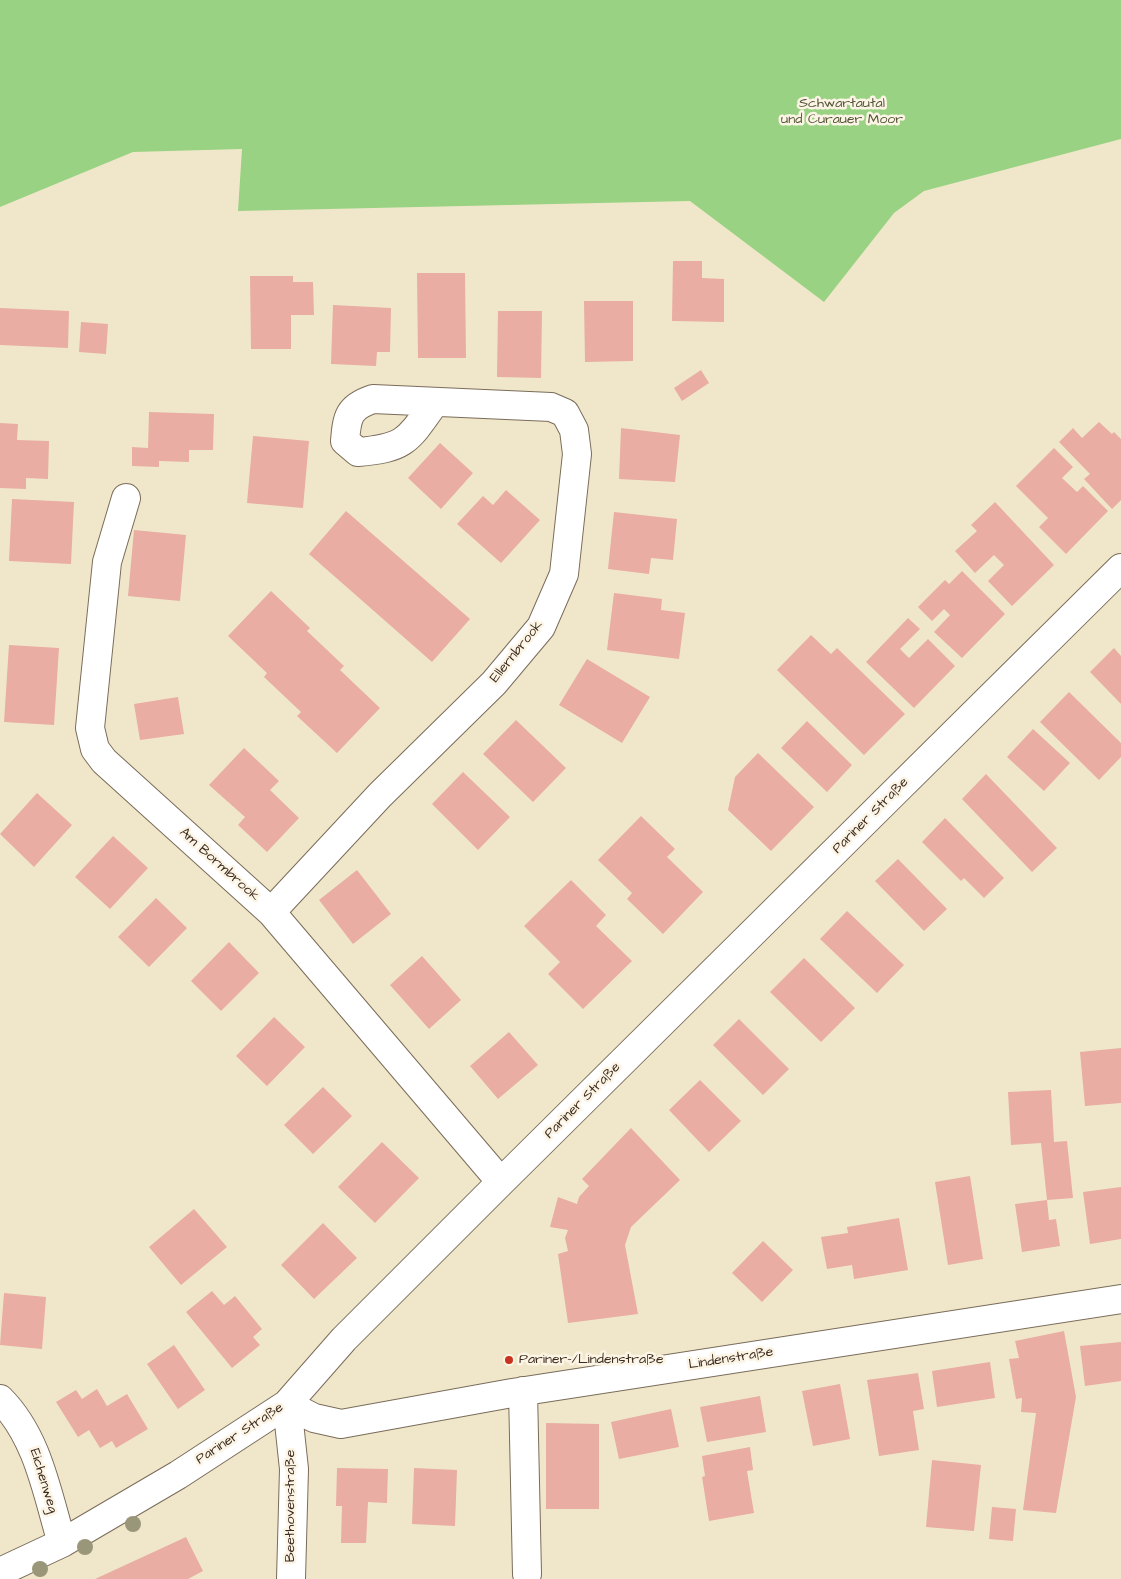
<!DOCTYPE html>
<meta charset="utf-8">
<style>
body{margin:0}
canvas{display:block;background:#f0e7ca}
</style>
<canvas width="1121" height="1579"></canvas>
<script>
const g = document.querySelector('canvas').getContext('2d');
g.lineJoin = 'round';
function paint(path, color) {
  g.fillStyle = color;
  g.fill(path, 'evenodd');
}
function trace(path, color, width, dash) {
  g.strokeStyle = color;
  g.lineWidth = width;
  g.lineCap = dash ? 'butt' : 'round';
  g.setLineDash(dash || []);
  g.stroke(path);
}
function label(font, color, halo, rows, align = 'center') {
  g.font = font + ' "Architects Daughter",sans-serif';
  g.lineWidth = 5;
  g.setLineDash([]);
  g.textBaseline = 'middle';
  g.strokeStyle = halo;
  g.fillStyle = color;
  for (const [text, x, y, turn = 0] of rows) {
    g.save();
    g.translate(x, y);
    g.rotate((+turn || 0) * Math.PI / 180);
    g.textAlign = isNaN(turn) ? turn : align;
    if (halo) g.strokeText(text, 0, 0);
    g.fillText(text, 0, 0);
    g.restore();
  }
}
const green = new Path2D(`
 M0,0H1121V139L924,191L894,213L824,302L690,201L238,211L242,149L133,152L0,207Z`);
const building = new Path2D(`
 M673,261H702V278L724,279V322L672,321Z
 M417,273H465L466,358H418Z
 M250,276H293V282H313L314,315H291V349H251Z
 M584,301H633V361L585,362Z
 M333,305L391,308L390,352H377L376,366L331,364Z
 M0,308L69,311L68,348L0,345Z
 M498,311H542L541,378L497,377Z
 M81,322L108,324L106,354L79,352Z
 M701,370L709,383L682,401L674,388Z
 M149,412L214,414L213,450H189V462L159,461V467L132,466V447L148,448Z
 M1099,422L1112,434L1114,432L1121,439V500L1112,509L1084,479L1090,474L1059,442L1073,428L1082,438Z
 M0,423L18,424L17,440L49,441L48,479L26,478V489L0,488Z
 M621,428L680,435L675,482L619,479Z
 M253,436L309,441L303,508L247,503Z
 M440,443L473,473L441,509L408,478Z
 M1054,448L1073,467L1062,478L1077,492L1083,486L1108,511L1066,554L1039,527L1048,518L1016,486Z
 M506,490L540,520L501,563L457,524L483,496L493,505Z
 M12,499L74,502L71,564L9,561Z
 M995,502L1054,565L1012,606L988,581L1004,565L994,555L975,573L955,551L977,531L971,525Z
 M346,511L470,619L432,662L309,554Z
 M614,512L677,519L673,560L651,558L649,574L608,569Z
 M134,530L186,535L180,601L128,596Z
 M962,571L1005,614L962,658L934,632L950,615L944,609L932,621L918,607L945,580L949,584Z
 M271,591L310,628L307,631L344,666L340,670L380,708L337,753L297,716L301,712L264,677L267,673L228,636Z
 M614,593L662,599L661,610L685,613L679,659L607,650Z
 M908,618L920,629L900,649L909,658L928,639L955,666L914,708L866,662Z
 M811,635L831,654L837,648L905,714L864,755L777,670Z
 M9,645L59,648L54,725L4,722Z
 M1114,648L1121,656V704L1090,672Z
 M587,659L650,697L622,743L559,705Z
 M1069,692L1121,743V757L1099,780L1040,722Z
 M178,697L184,734L140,740L134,704Z
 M516,720L566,768L533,802L483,754Z
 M807,721L852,765L827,792L781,748Z
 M1033,729L1070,763L1044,791L1007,757Z
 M244,748L279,781L270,790L299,818L267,852L238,825L245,817L209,785Z
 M758,753L814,807L771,851L728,810L735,777Z
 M463,772L510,817L478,850L432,804Z
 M986,774L1057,848L1032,872L962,799Z
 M37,793L72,825L34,867L0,834Z
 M641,816L675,849L667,857L703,892L663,934L627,899L632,893L598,860Z
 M945,818L1004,878L984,898L964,878L961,881L922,842Z
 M113,836L148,868L110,909L75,877Z
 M898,859L947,909L924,931L875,881Z
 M357,870L391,914L353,944L319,900Z
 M571,880L606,915L596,926L632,961L583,1009L548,974L560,962L524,926Z
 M156,898L187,928L149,967L118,937Z
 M847,911L904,965L877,993L820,939Z
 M229,942L259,973L221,1011L191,981Z
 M422,956L461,1000L429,1029L390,985Z
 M804,958L855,1008L821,1042L770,992Z
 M274,1017L305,1047L267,1086L236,1056Z
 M739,1019L789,1069L763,1095L713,1045Z
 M509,1032L538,1065L498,1099L470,1066Z
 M1121,1048V1103L1085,1106L1080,1052Z
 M700,1080L741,1121L709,1152L669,1110Z
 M323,1087L352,1116L313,1154L284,1125Z
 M1051,1090L1054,1142L1067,1141L1073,1198L1047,1200L1041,1143L1011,1145L1008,1092Z
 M631,1128L680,1180L631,1227L625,1245L638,1314L568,1323L558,1254L568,1251L565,1238L568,1230L550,1227L558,1197L577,1204L579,1197L589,1186L582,1179Z
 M382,1142L419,1178L375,1223L338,1187Z
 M970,1176L983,1259L948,1265L935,1182Z
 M1121,1187V1239L1090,1244L1083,1192Z
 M1047,1200L1049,1220L1056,1219L1060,1246L1022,1252L1015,1204Z
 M194,1209L227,1247L181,1285L149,1247Z
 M899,1218L908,1270L854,1279L852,1265L827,1269L821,1237L848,1233L847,1227Z
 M323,1223L357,1258L314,1299L281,1265Z
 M763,1241L793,1270L762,1302L732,1273Z
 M212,1291L224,1305L235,1296L262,1329L253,1337L260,1345L232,1368L186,1312Z
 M4,1293L46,1297L42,1349L0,1345Z
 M1064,1331L1076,1397L1056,1513L1023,1510L1036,1413L1021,1412L1022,1398L1016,1399L1009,1359L1019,1358L1015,1341Z
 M1121,1342V1381L1085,1386L1080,1346Z
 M174,1345L205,1390L178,1409L147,1364Z
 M990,1362L995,1398L937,1407L932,1371Z
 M918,1373L924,1409L913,1411L919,1450L879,1456L867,1380Z
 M840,1384L850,1439L813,1446L802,1391Z
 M97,1389L107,1406L127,1394L148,1429L116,1448L112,1441L100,1448L89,1430L78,1437L56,1402L76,1390L82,1399Z
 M760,1396L766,1432L707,1442L700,1407Z
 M671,1409L679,1447L619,1459L611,1422Z
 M546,1423L599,1424V1509H546Z
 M750,1447L753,1470L747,1471L754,1513L709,1521L702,1477L705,1476L702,1456Z
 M932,1460L981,1465L974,1531L926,1527Z
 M337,1468L388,1469L387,1503L368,1502L366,1543H341L342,1506H336Z
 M414,1468L457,1470L455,1526L412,1524Z
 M992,1507L1016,1509L1013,1541L989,1539Z
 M186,1537L203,1571L188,1579H95Z`);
const minor = new Path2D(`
 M126,498L107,562L90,728L95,749L104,761L271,912L501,1182
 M271,912L380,795L494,683L541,627L564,574L577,454L574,430L565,413L551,407L373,399C349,407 347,416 345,441L358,452C406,448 408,440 435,402
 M523,1391L527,1574
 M0,1399C38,1437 47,1493 62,1543
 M287,1404L314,1418L341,1424L512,1393L1121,1299
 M287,1404L294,1469L291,1579
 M0,1572L62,1543L178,1475L287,1404L344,1339L501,1182L1121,568`);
const trees = [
 [133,1524],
 [85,1547],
 [40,1569]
];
const markers = [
 [509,1360,5,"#c8321e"]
];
const parkNames = [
 ["Schwartautal",842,104],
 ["und Curauer Moor",842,120]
];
const streetNames = [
 ["Ellernbrook",517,652,-51],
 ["Pariner Straße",871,816,-45],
 ["Am Bormbrook",219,865,42],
 ["Pariner Straße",583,1101,-45],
 ["Lindenstraße",731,1359,-9],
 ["Pariner Straße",240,1434,-33],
 ["Eichenweg",43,1481,73],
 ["Beethovenstraße",291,1506,-90]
];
const poiNames = [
 ["Pariner-/Lindenstraße",519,1360]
];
paint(green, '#9ad284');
paint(building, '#e9ada3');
trace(minor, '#7a6c5a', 30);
trace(minor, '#fff', 28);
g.fillStyle = '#9a967a';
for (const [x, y] of trees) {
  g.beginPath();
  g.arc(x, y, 8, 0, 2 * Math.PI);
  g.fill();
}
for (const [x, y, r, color] of markers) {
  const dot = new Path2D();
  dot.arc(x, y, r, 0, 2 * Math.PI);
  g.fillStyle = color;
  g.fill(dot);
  trace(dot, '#fcf5e5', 2);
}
label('14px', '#535438', '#fcf5e5', parkNames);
label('14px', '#3b2a1e', '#fcf5e5', streetNames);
label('14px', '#3b2a1e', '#fcf5e5', poiNames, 'left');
</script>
